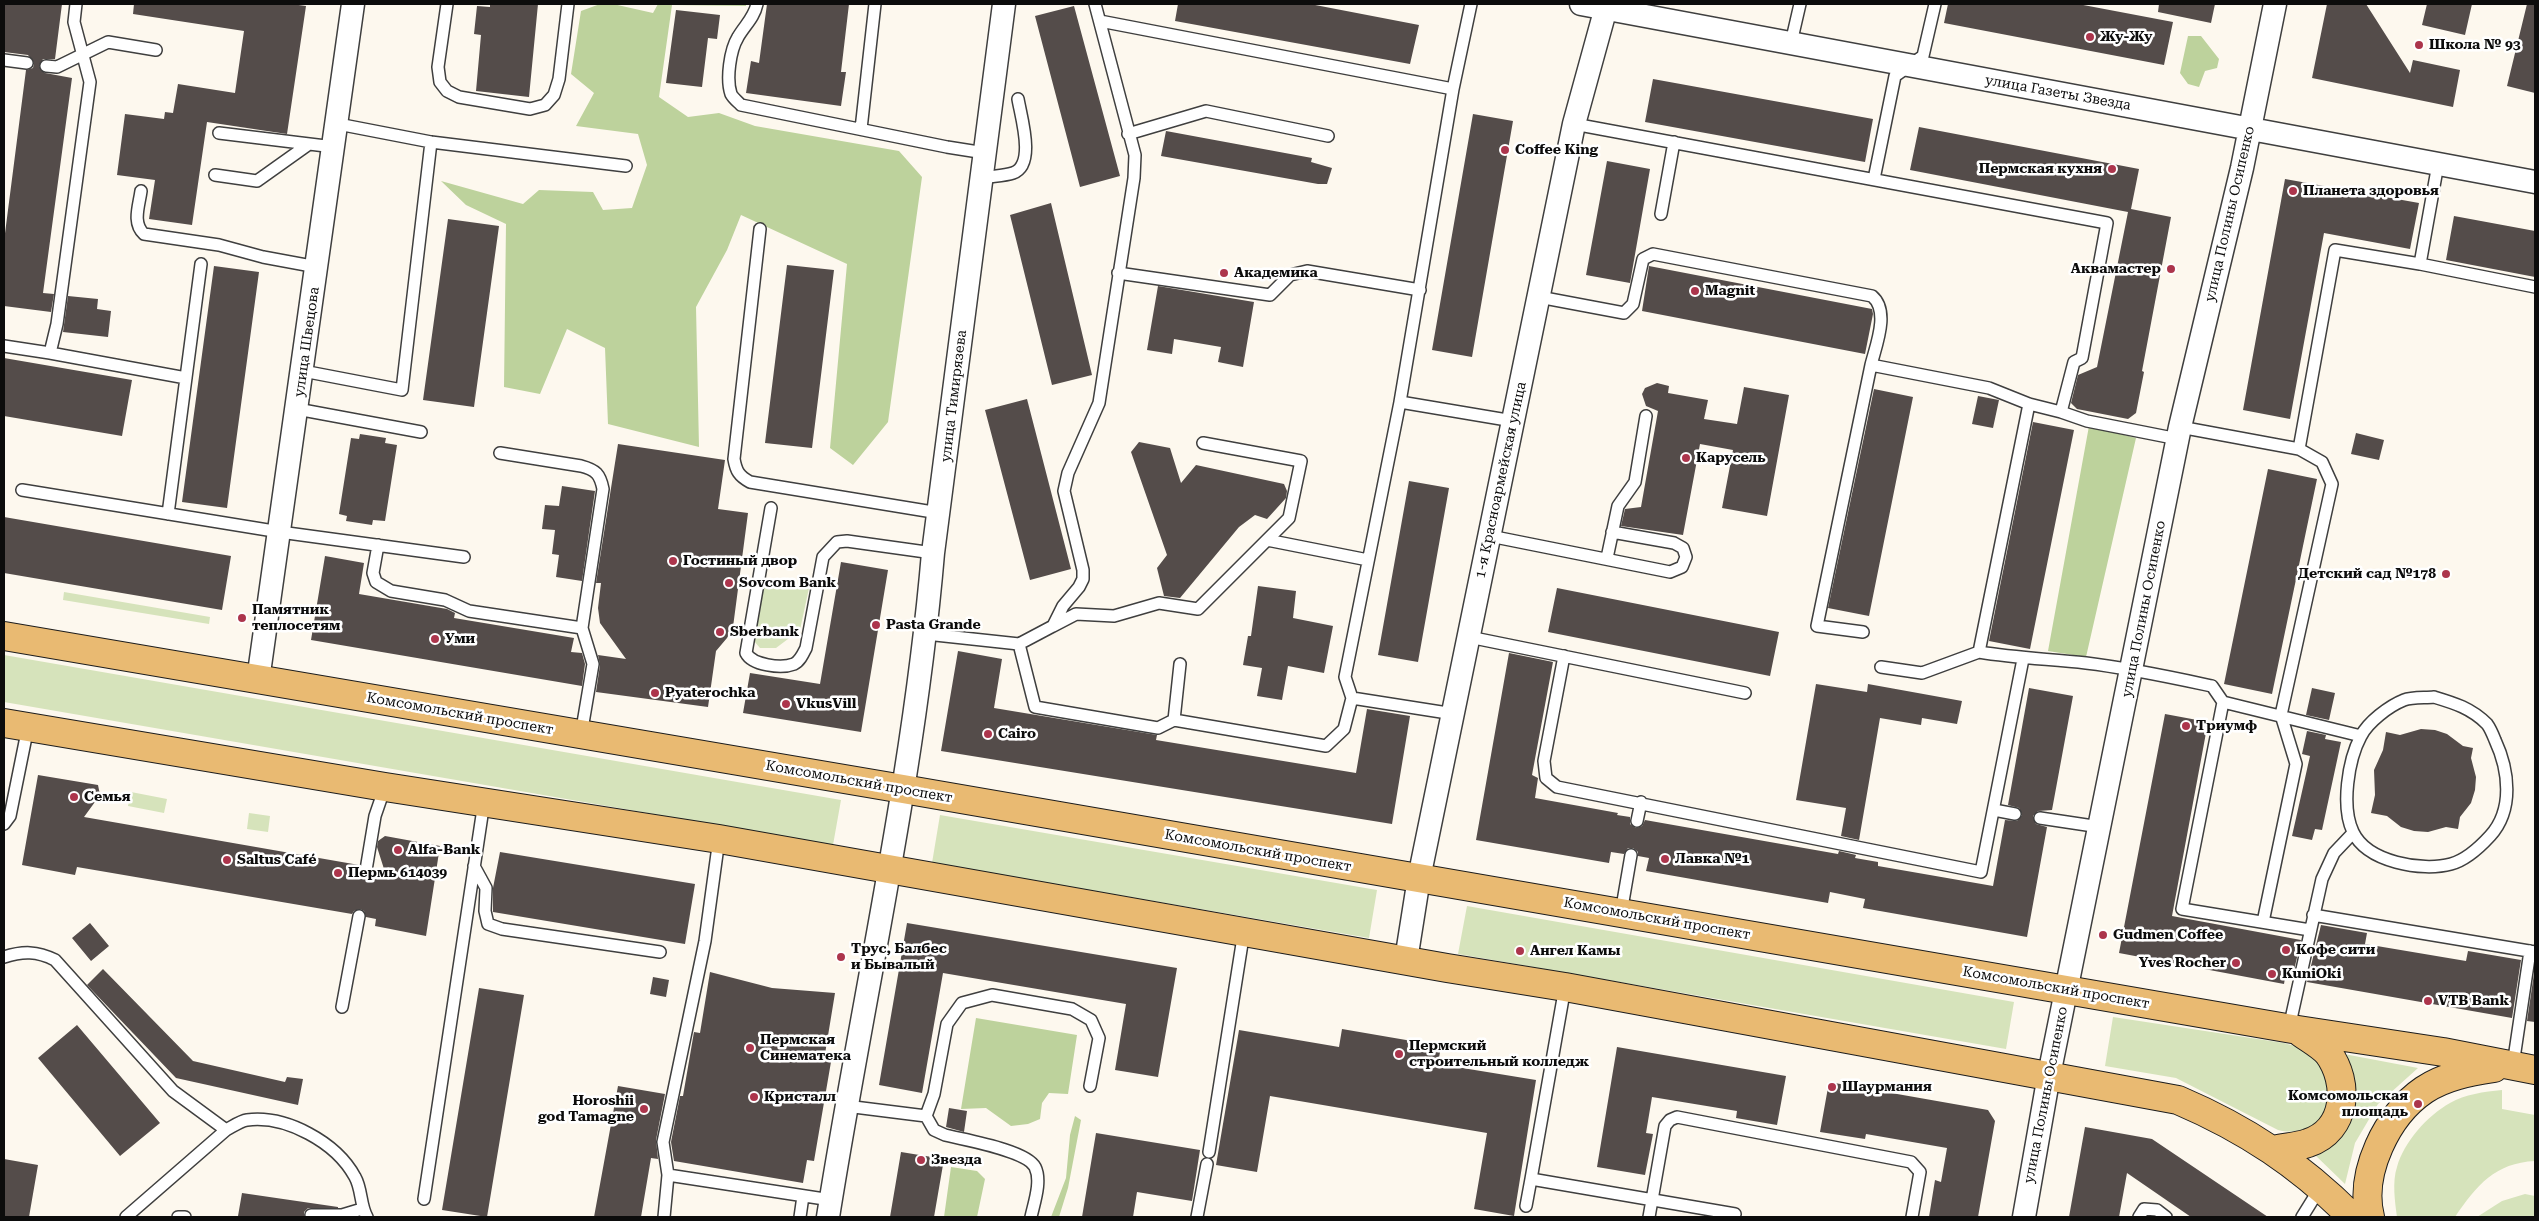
<!DOCTYPE html>
<meta charset="utf-8">
<style>
body{margin:0}
#map{position:relative;width:2539px;height:1221px;overflow:hidden;background:#fdf8ee;font-family:"Roboto Serif",serif}
canvas{display:block}
.frame{position:absolute;inset:0;border:5px solid #0c0c0c;pointer-events:none}
</style>
<div id="map">
<canvas width="2539" height="1221"></canvas>
<div class="frame"></div>
</div>
<script>
const g = document.querySelector('canvas').getContext('2d');
g.lineJoin = 'round';
function paint(path, color) {
  g.fillStyle = color;
  g.fill(path, 'evenodd');
}
function trace(path, color, width, dash) {
  g.strokeStyle = color;
  g.lineWidth = width;
  g.lineCap = dash ? 'butt' : 'round';
  g.setLineDash(dash || []);
  g.stroke(path);
}
function label(font, color, halo, rows, align = 'center') {
  g.font = font + ' "Roboto Serif",serif';
  g.lineWidth = 5;
  g.setLineDash([]);
  g.textBaseline = 'middle';
  g.strokeStyle = halo;
  g.fillStyle = color;
  for (const [text, x, y, turn = 0] of rows) {
    g.save();
    g.translate(x, y);
    g.rotate((+turn || 0) * Math.PI / 180);
    g.textAlign = isNaN(turn) ? turn : align;
    if (halo) g.strokeText(text, 0, 0);
    g.fillText(text, 0, 0);
    g.restore();
  }
}
const green = new Path2D(`
 M767,584L809,588L800,630L776,648H760L754,641L762,588Z
 M64,592L210,617L209,624L63,600Z
 M4,655L841,800L833,845L4,702Z
 M131,792L167,799L164,813L128,806Z
 M249,813L270,816L268,832L247,829Z
 M940,815L1377,890L1369,938L932,863Z
 M1467,906L2014,1002L2006,1049L1458,954Z
 M2113,1017L2284,1043C2295,1046 2306,1049 2315,1058C2346,1090 2324,1141 2278,1130L2176,1078L2105,1066Z
 M2344,1054L2418,1068L2378,1104L2355,1143L2345,1184L2314,1154L2343,1134L2354,1110L2356,1086Z
 M2502,1090V1109L2535,1115V1161C2495,1163 2477,1185 2455,1217H2397C2395,1202 2392,1182 2397,1167C2404,1142 2427,1116 2450,1103C2465,1094 2484,1092 2502,1090Z
 M2525,1194L2535,1196V1217H2477L2502,1201Z`);
const forest = new Path2D(`
 M600,4H613L653,13L658,4H746V6L672,5L659,97L688,117L719,113L755,126L899,151L922,177L888,422L853,465L830,448L847,264L741,215L727,250L696,307L699,447L608,424L605,348L567,329L540,394L504,387L506,224L466,205L441,181L523,204L539,190L593,192L603,210L632,208L647,165L638,134L576,126L594,93L571,74L581,11Z
 M2188,36H2201L2219,59L2217,68L2205,71L2199,87L2188,84L2180,73Z
 M2089,426L2136,438L2086,657L2048,651Z
 M976,1018L1077,1035L1068,1094L1049,1093L1042,1103L1040,1119L1028,1124L1011,1126L986,1108L961,1109Z
 M1075,1116L1081,1120L1068,1188L1059,1217H1051L1066,1178L1070,1135Z
 M951,1167L977,1171L985,1179L977,1217H944Z`);
const building = new Path2D(`
 M4,4H62L55,59H43L39,66L45,73L72,78L43,293L54,294L51,312L4,306V241L26,70L33,68L34,63L28,55L4,52Z
 M134,4H291L306,6L287,134L207,122L192,225L149,219L155,180L117,175L125,114L164,119L165,112L173,113L178,84L235,93L244,31L133,14Z
 M490,4H538L529,97L476,91L481,35L474,34L477,6L490,7Z
 M767,4H849L841,72H846L841,106L746,93L751,61L759,63Z
 M1178,4H1310L1419,25L1410,64L1175,21Z
 M1948,4H2078L2173,22L2164,65L1944,23Z
 M2159,4H2215L2211,23L2158,12Z
 M2327,4H2366L2410,73L2413,60L2460,70L2453,107L2312,78Z
 M2427,4H2472L2465,35L2422,25Z
 M2527,4H2535V93L2507,86Z
 M1074,6L1120,176L1080,187L1035,16Z
 M676,10L720,15L717,39L708,38L702,87L666,83Z
 M1653,79L1873,119L1865,162L1645,122Z
 M1473,114L1513,121L1472,357L1432,350Z
 M1919,127L2139,169L2131,209L2171,217L2142,371L2144,372L2136,413L2128,419L2077,409L2071,403L2078,375L2097,367L2128,212L1910,170Z
 M1166,131L1312,158L1311,162L1332,168L1327,184H1318L1161,156Z
 M1607,161L1650,169L1630,283L1586,275Z
 M2285,179L2419,203L2410,249L2324,233L2290,419L2243,410Z
 M1051,203L1092,375L1052,385L1010,215Z
 M2454,216L2535,231V277L2446,260Z
 M448,219L499,226L474,407L423,400Z
 M787,265L834,270L812,448L765,443Z
 M214,266L259,272L227,508L182,502Z
 M1649,266L1872,309L1873,314L1865,354L1642,311Z
 M1158,286L1254,302L1243,367L1218,362L1221,347L1174,339L1172,354L1147,350Z
 M68,296L98,299L97,309L111,311L108,337L63,332Z
 M4,358L132,380L122,436L4,416Z
 M1657,383L1669,386L1668,393L1708,400L1704,419L1737,424L1744,387L1789,395L1767,516L1722,508L1733,450L1700,444L1683,535L1621,526L1625,509L1641,507L1658,411L1646,406L1642,394L1645,388Z
 M1874,389L1913,397L1869,616L1828,608Z
 M1978,396L1999,400L1993,428L1972,424Z
 M1027,399L1071,569L1030,580L985,410Z
 M2033,422L2074,430L2030,649L1989,641Z
 M2356,433L2384,440L2379,460L2351,454Z
 M360,434L386,438L385,443L397,445L385,521L373,520L372,525L346,521L347,516L339,514L351,438L359,439Z
 M1139,442L1170,448L1181,483L1196,465L1284,484L1287,491L1286,498L1267,519L1255,515L1239,527L1180,598L1164,596L1157,568L1167,555L1131,452Z
 M618,444L725,460L718,509L748,513L733,627L727,638L716,651L708,707L596,692L600,665L598,655L626,659L600,623L598,608L601,583H596Z
 M2268,469L2317,479L2272,694L2224,684Z
 M1409,481L1449,488L1418,662L1378,655Z
 M562,486L595,491L582,581L556,577L559,555L552,554L555,530L542,529L545,505L559,506Z
 M4,517L231,556L222,610L4,573Z
 M325,556L364,563L359,594L447,609L455,613L454,618L574,638L571,652L582,653L585,664L582,686L311,640Z
 M841,562L888,570L861,732L743,713L750,673L820,684Z
 M1258,586L1296,591L1293,618L1333,626L1324,673L1288,666L1282,700L1257,696L1262,668L1243,665L1248,636H1251Z
 M1557,588L1779,632L1770,676L1548,632Z
 M958,651L1002,659L994,708L1157,735L1156,740L1356,773L1367,709L1410,716L1392,824L941,751Z
 M1509,653L1553,662L1532,775L1538,778L1535,798L1618,813L1617,815L1630,817V824L1636,828L1642,826L1645,820L1838,854L1839,851L1856,855L1855,858L1878,862V866L1993,886L2005,820L2017,821L2022,815L2019,808L2008,805L2029,688L2073,696L2052,810L2038,811L2033,816L2036,824L2047,827L2027,937L1863,908L1865,899L1830,892L1828,903L1646,871L1649,858L1638,856V852L1633,848H1628L1624,854L1611,852L1609,863L1476,840Z
 M1816,684L1867,692L1868,684L1962,701L1957,724L1922,718L1921,725L1880,718L1859,840L1841,836L1846,808L1796,800Z
 M2312,688L2335,693L2329,720L2306,715Z
 M2165,714L2208,722L2172,916L2301,940L2292,979L2285,978L2284,984L2119,953Z
 M2421,729L2435,730L2447,734L2463,746L2473,748L2471,758L2476,777L2475,790L2471,803L2460,817L2458,829L2446,827L2428,832L2414,831L2401,827L2387,816L2371,813L2375,795L2374,770L2383,750L2386,732L2400,735Z
 M2307,731L2326,735L2325,739L2341,742L2322,830L2315,829L2312,840L2292,836L2310,756L2302,754Z
 M38,775L98,785L100,795L84,817L359,865V873L364,877L371,875L374,868L384,869L377,847L378,841L385,836L440,846L426,936L375,926L376,919L366,917L364,911L360,909L354,911L352,914L77,867L75,875L22,865Z
 M500,852L695,884L685,944L493,912V888Z
 M90,923L109,946L91,961L72,938Z
 M907,923L1177,968L1158,1077L1115,1070L1126,1004L943,973L922,1093L879,1085Z
 M2321,925L2367,933L2365,944L2466,961L2468,951L2521,960L2512,1018L2307,982Z
 M2535,967V1022L2527,1021Z
 M103,969L193,1061L285,1082L287,1077L303,1079L298,1105L176,1078L87,985Z
 M710,972L772,988L835,993L825,1054L832,1056L814,1161L807,1160L803,1183L674,1161L671,1142L680,1096H683L694,1032L700,1033Z
 M653,977L669,980L666,997L650,994Z
 M479,988L524,995L487,1217L442,1210Z
 M77,1025L160,1123L120,1156L38,1058Z
 M1342,1029L1441,1046L1438,1064L1536,1080L1514,1216L1474,1209L1487,1133L1270,1096L1257,1172L1216,1165L1239,1030L1339,1047Z
 M1617,1047L1786,1076L1777,1125L1736,1118L1737,1111L1652,1097L1646,1133L1653,1134L1645,1175L1597,1167Z
 M1829,1082L1988,1110L1995,1121L1978,1217H1929L1935,1180L1941,1182L1947,1148L1866,1134L1865,1139L1820,1132Z
 M618,1086L665,1094L656,1140L658,1159L651,1158L641,1217H594Z
 M949,1108L967,1111L964,1132L946,1127Z
 M2085,1127L2152,1139L2268,1217H2191L2127,1173L2119,1217H2069Z
 M1096,1133L1200,1150L1192,1201L1137,1192L1133,1217H1082Z
 M901,1152L944,1159L934,1217H890Z
 M4,1159L38,1165L29,1217H4Z
 M242,1193L338,1207V1208H308L304,1212V1217L238,1216Z`);
const lane = new Path2D(`
 M447,4L438,67L440,82L447,91L459,97L530,109L545,105L554,95L559,79L568,4
 M757,4C754,18 745,25 738,37C730,50 726,79 731,94C733,98 738,102 741,105L947,147L985,153
 M1100,21L1453,89
 M1791,43L1800,4
 M4,60L27,63
 M46,66L57,67L108,42L156,50
 M338,124L431,142L626,166
 M1574,124L2107,223L2082,358L2074,362L2061,412
 M861,129L875,4
 M219,133L334,147
 M1128,134L1206,111L1328,136
 M215,175L257,181L309,144
 M982,178C992,176 1004,176 1013,173C1036,165 1021,117 1018,99
 M1874,179L1895,76L1923,56L1935,4
 M141,191C139,206 132,223 144,234L219,245L263,257L317,267
 M1661,214L1674,142
 M760,229L734,459C736,471 739,476 750,482L939,513
 M2420,264L2438,164
 M1118,273L1270,295L1290,275L1307,271L1420,290
 M1539,297L1624,313L1633,304L1643,259L1653,254L1872,296C1890,311 1876,345 1871,365L1989,388L2029,404L2061,412L2087,421L2178,439
 M4,346L50,353L57,324L90,82L74,22L76,4
 M50,353L186,378
 M303,371L402,390L431,142
 M1400,402L1513,421
 M2029,404L1979,652C2015,658 2050,659 2086,663C2129,668 2170,677 2212,686L2223,702L2361,736
 M297,409L421,432
 M2180,427L2299,449L2322,462L2332,484L2281,715L2296,764L2263,922
 M2299,449L2335,250L2420,264L2535,287
 M500,453L581,466C596,470 600,474 603,489L582,628L593,664L581,735
 M22,490L280,532L464,557
 M771,508L746,653C752,665 781,669 794,664C800,661 803,654 806,648L823,557L837,542L847,541L933,553
 M168,514L201,264
 M1490,536L1670,572L1682,567L1686,557L1683,548L1674,543L1612,532
 M1267,540L1368,560
 M378,545L373,573L376,582L391,591L445,600L469,611L582,628
 M1607,558L1618,506L1635,482L1646,416
 M1053,626L1076,614L1114,616L1159,603L1198,609L1289,518L1301,461L1203,443
 M1863,632L1817,626L1871,365
 M926,634L1019,644L1053,626L1063,606L1079,587L1083,579V570L1064,491L1068,473L1099,403L1134,178L1135,155L1095,4
 M1469,637L1745,693
 M1019,644L1035,707L1158,728L1174,720L1326,746L1344,729L1352,698L1345,677L1400,402L1453,89L1471,4
 M1564,656L1544,761L1546,778L1557,787L1981,872L2023,659
 M1881,667L1922,673L1979,652
 M2434,697C2454,703 2471,708 2487,724C2490,728 2493,735 2495,740C2509,770 2514,810 2490,836C2479,848 2466,860 2451,864C2422,872 2367,862 2353,832C2341,807 2348,760 2361,736C2368,722 2389,706 2404,700C2412,697 2425,698 2434,697Z
 M1352,698L1454,714
 M2223,702L2182,909L2310,930
 M1174,720L1180,664
 M1994,810L2015,814
 M2040,818L2100,827
 M1637,821L1641,802
 M4,824L10,816L28,727
 M474,866L486,888L485,911L488,924L502,929L660,952
 M366,870L375,816L385,787
 M1621,913L1631,855
 M2313,915L2535,952
 M4,957C23,951 37,951 55,960L173,1091L226,1130C232,1127 240,1121 247,1120C286,1115 336,1142 355,1177C362,1189 360,1205 367,1217
 M1565,987L1531,1179L1735,1214
 M342,1007L359,916
 M2289,1028L2322,879L2334,853L2353,833
 M2513,1065L2530,951
 M846,1106L926,1116L934,1094L947,1024L962,1003L992,995L1072,1009L1091,1020L1099,1038L1090,1086
 M926,1116L934,1130L945,1135C964,1140 1026,1150 1035,1167C1042,1181 1034,1203 1031,1217
 M1209,1152L1244,931
 M668,1175L663,1142L705,941L719,839
 M424,1199L484,802
 M1526,1206L1531,1179
 M311,1215H342L362,1209
 M126,1217L226,1130
 M178,1217H185
 M664,1217L668,1175L831,1200
 M800,1217L803,1196
 M1197,1217L1207,1164
 M1649,1217L1665,1126L1670,1120L1677,1117L1911,1162L1920,1172L1912,1217
 M2139,1217L2144,1209L2157,1210L2166,1217
 M2302,1217L2320,1188`);
const street = new Path2D(`
 M1581,4L2535,182
 M258,680L353,4
 M1406,960L1419,878L1574,124L1607,4
 M828,1217C863,996 914,777 933,553L1004,4
 M2024,1217L2049,1075L2180,427L2242,168L2275,4`);
const primary = new Path2D(`
 M4,636L903,789L2298,1030L2443,1052L2535,1070
 M4,723L385,787L719,839L1447,968L1565,987L2178,1100C2246,1129 2300,1165 2352,1217
 M2273,1150C2285,1147 2297,1147 2308,1143C2347,1130 2350,1083 2328,1053C2321,1045 2308,1038 2300,1032
 M2370,1217C2359,1173 2387,1115 2424,1090C2445,1076 2469,1072 2494,1068`);
const markers = [
 [2090,37,5,"#ac354c"],
 [2419,45,5,"#ac354c"],
 [1505,150,5,"#ac354c"],
 [2112,169,5,"#ac354c"],
 [2293,191,5,"#ac354c"],
 [2171,269,5,"#ac354c"],
 [1224,273,5,"#ac354c"],
 [1695,291,5,"#ac354c"],
 [1686,458,5,"#ac354c"],
 [673,561,5,"#ac354c"],
 [2446,574,5,"#ac354c"],
 [729,583,5,"#ac354c"],
 [242,618,5,"#ac354c"],
 [876,625,5,"#ac354c"],
 [720,632,5,"#ac354c"],
 [435,639,5,"#ac354c"],
 [655,693,5,"#ac354c"],
 [786,704,5,"#ac354c"],
 [2186,726,5,"#ac354c"],
 [988,734,5,"#ac354c"],
 [74,797,5,"#ac354c"],
 [398,850,5,"#ac354c"],
 [1665,859,5,"#ac354c"],
 [227,860,5,"#ac354c"],
 [338,873,5,"#ac354c"],
 [2103,935,5,"#ac354c"],
 [2286,950,5,"#ac354c"],
 [1520,951,5,"#ac354c"],
 [841,957,5,"#ac354c"],
 [2236,963,5,"#ac354c"],
 [2272,974,5,"#ac354c"],
 [2428,1001,5,"#ac354c"],
 [750,1048,5,"#ac354c"],
 [1399,1054,5,"#ac354c"],
 [1832,1087,5,"#ac354c"],
 [754,1097,5,"#ac354c"],
 [2418,1104,5,"#ac354c"],
 [644,1109,5,"#ac354c"],
 [921,1160,5,"#ac354c"]
];
const poiNames = [
 ["Жу-Жу",2100,37],
 ["Школа № 93",2429,45],
 ["Coffee King",1515,150],
 ["Пермская кухня",2102,169,"right"],
 ["Планета здоровья",2303,191],
 ["Аквамастер",2161,269,"right"],
 ["Академика",1234,273],
 ["Magnit",1705,291],
 ["Карусель",1696,458],
 ["Гостиный двор",683,561],
 ["Детский сад №178",2436,574,"right"],
 ["Sovcom Bank",739,583],
 ["Памятник",252,610],
 ["теплосетям",252,626],
 ["Pasta Grande",886,625],
 ["Sberbank",730,632],
 ["Уми",445,639],
 ["Pyaterochka",665,693],
 ["VkusVill",796,704],
 ["Триумф",2196,726],
 ["Cairo",998,734],
 ["Семья",84,797],
 ["Alfa-Bank",408,850],
 ["Лавка №1",1675,859],
 ["Saltus Café",237,860],
 ["Пермь 614039",348,873],
 ["Gudmen Coffee",2113,935],
 ["Трус, Балбес",851,949],
 ["и Бывалый",851,965],
 ["Кофе сити",2296,950],
 ["Ангел Камы",1530,951],
 ["Yves Rocher",2226,963,"right"],
 ["KuniOki",2282,974],
 ["VTB Bank",2438,1001],
 ["Пермская",760,1040],
 ["Синематека",760,1056],
 ["Пермский",1409,1046],
 ["строительный колледж",1409,1062],
 ["Шаурмания",1842,1087],
 ["Комсомольская",2408,1096,"right"],
 ["площадь",2408,1112,"right"],
 ["Кристалл",764,1097],
 ["Horoshii",634,1101,"right"],
 ["god Tamagne",634,1117,"right"],
 ["Звезда",931,1160]
];
const streetNames = [
 ["улица Газеты Звезда",2058,93,10],
 ["улица Полины Осипенко",2230,214,-77],
 ["улица Швецова",307,342,-82],
 ["улица Тимирязева",954,396,-83],
 ["1-я Красноармейская улица",1501,480,-78],
 ["улица Полины Осипенко",2144,609,-79],
 ["Комсомольский проспект",460,714,10],
 ["Комсомольский проспект",859,782,10],
 ["Комсомольский проспект",1258,851,10],
 ["Комсомольский проспект",1657,919,10],
 ["Комсомольский проспект",2056,988,10],
 ["улица Полины Осипенко",2046,1095,-79]
];
paint(green, '#d6e3bb');
paint(forest, '#bdd29c');
paint(building, '#544c4a');
trace(lane, '#3f3f3f', 14);
trace(street, '#3f3f3f', 25);
trace(primary, '#1d1d1d', 30);
trace(lane, '#fff', 11);
trace(street, '#fff', 22);
trace(primary, '#e9ba72', 28);
for (const [x, y, r, color] of markers) {
  const dot = new Path2D();
  dot.arc(x, y, r, 0, 2 * Math.PI);
  g.fillStyle = color;
  g.fill(dot);
  trace(dot, '#fff', 2);
}
label('bold 14px', '#0c0c0c', '#fff', poiNames, 'left');
label('14px', '#0c0c0c', '#fff', streetNames);
</script>
